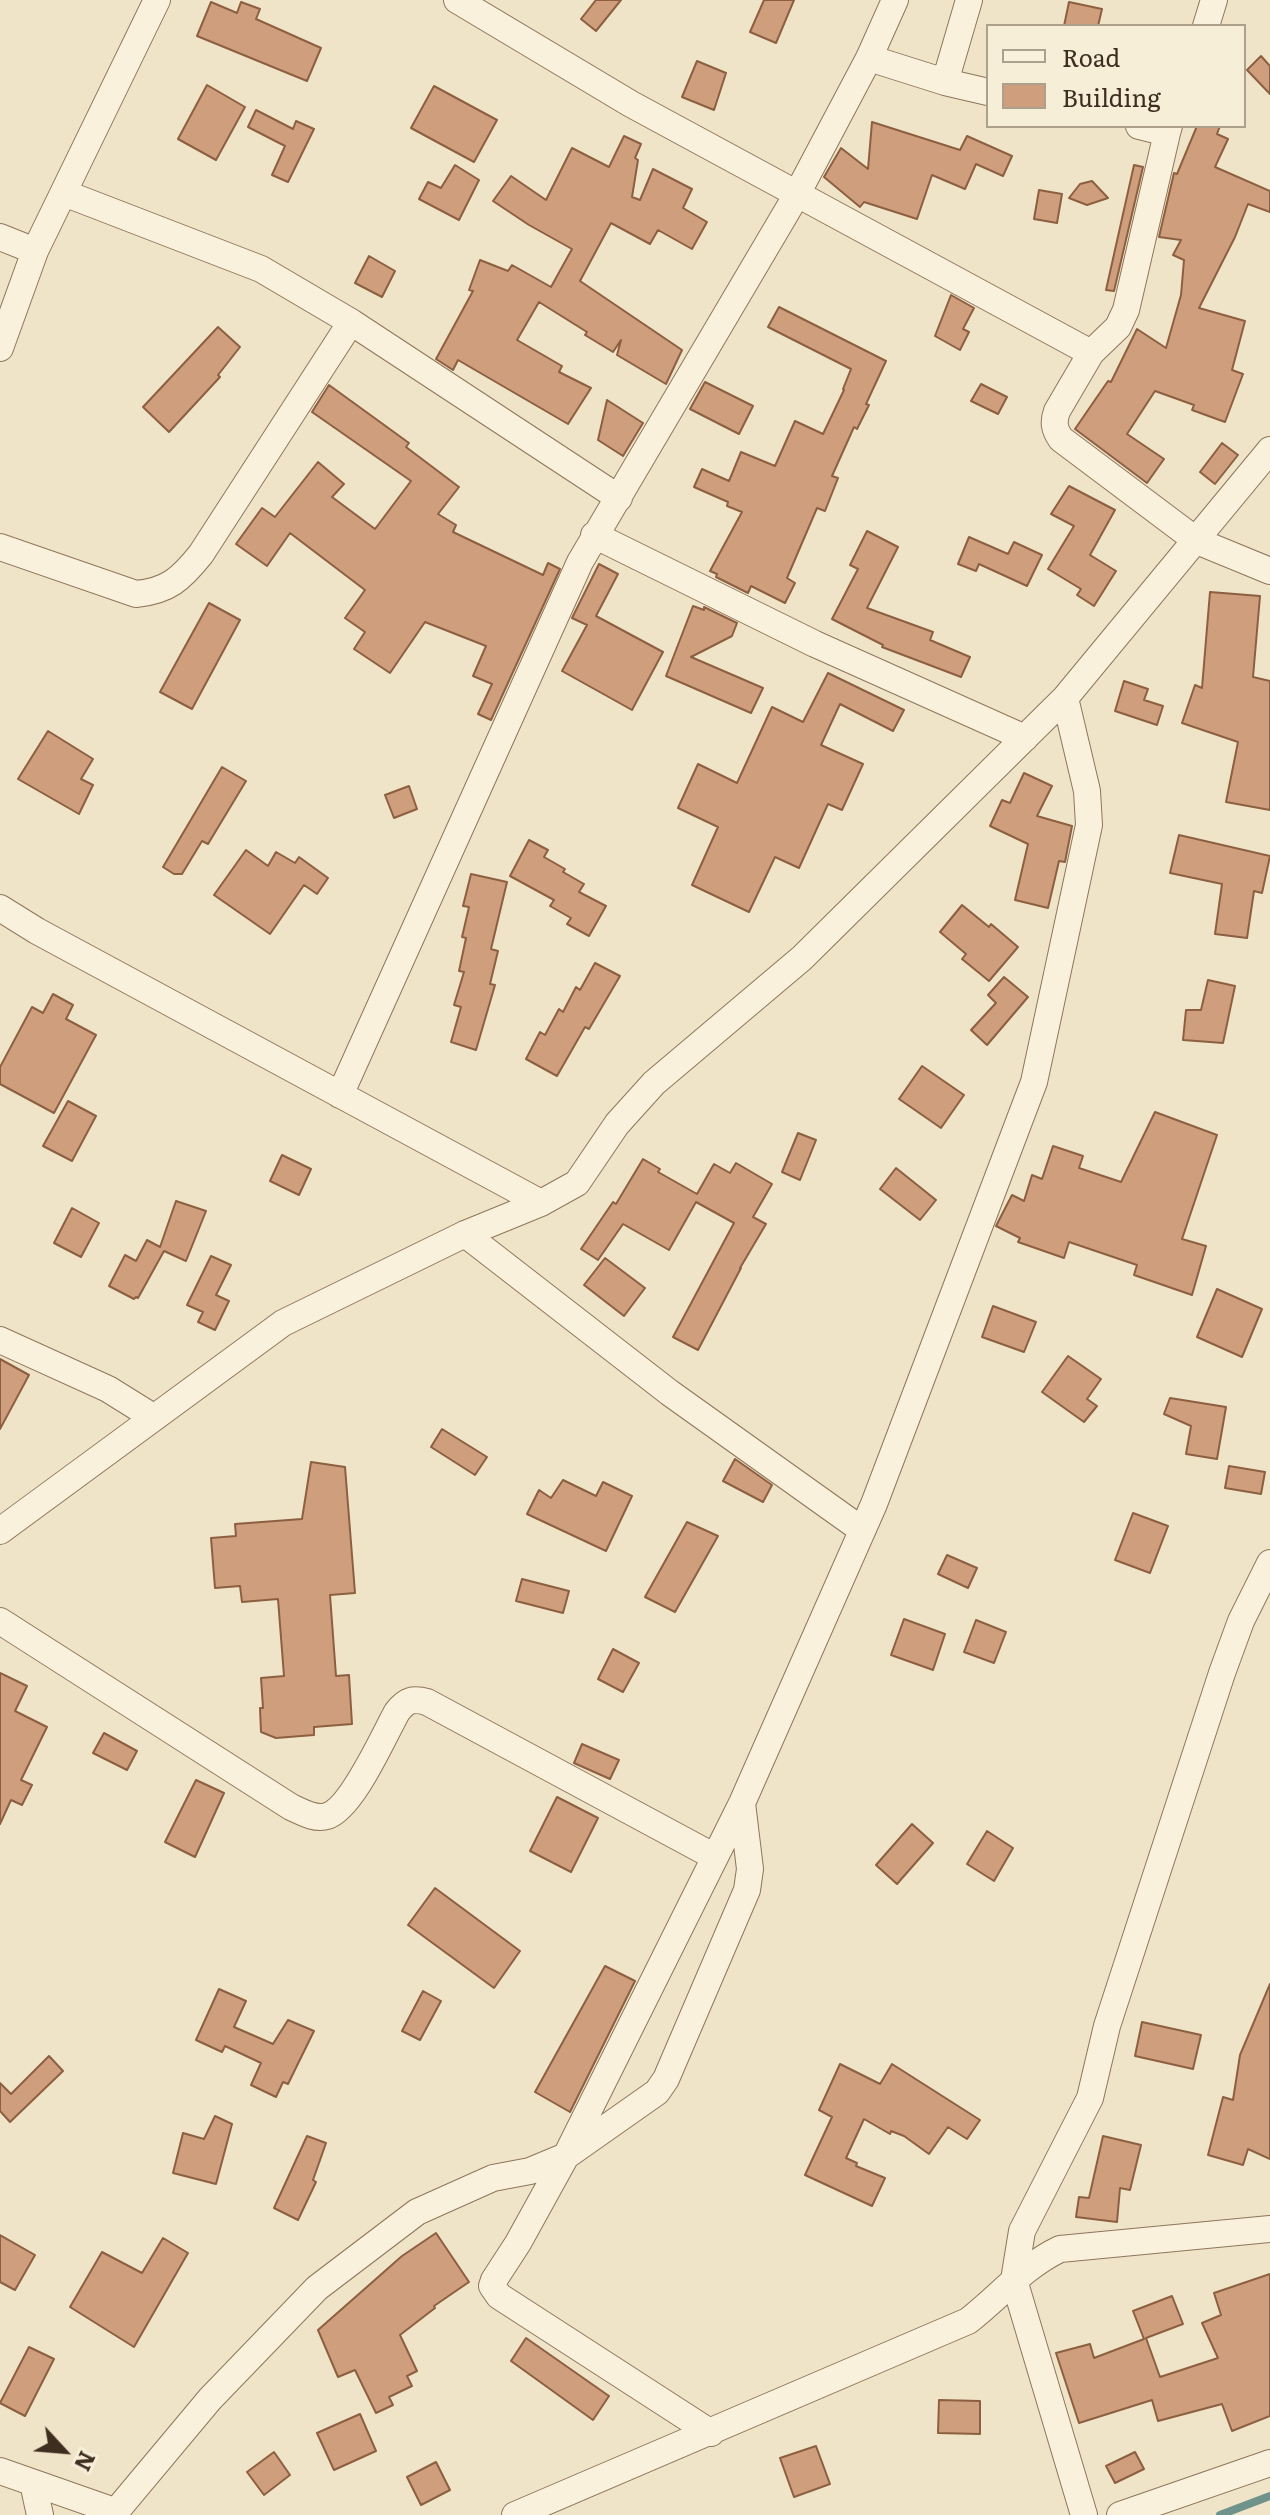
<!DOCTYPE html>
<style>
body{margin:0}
#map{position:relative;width:1270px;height:2515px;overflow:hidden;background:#f0e4c8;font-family:Literata,serif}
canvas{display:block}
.legend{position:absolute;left:986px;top:24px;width:260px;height:104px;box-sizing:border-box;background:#f7eed8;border:2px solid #ada18e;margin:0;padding:10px 14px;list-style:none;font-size:24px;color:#3d2e20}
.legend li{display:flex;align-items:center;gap:16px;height:40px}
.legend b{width:40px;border:2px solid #ada18e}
.north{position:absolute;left:24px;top:2411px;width:80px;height:80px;-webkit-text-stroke:6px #f7eed8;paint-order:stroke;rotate:116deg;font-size:22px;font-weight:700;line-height:32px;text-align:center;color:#3d2e20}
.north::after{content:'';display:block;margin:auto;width:28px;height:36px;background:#3d2e20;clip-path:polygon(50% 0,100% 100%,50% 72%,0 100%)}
</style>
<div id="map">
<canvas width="1270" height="2515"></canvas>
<ul class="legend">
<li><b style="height:10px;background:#faf1dc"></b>Road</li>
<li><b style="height:22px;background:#cf9f7d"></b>Building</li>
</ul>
<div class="north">N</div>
</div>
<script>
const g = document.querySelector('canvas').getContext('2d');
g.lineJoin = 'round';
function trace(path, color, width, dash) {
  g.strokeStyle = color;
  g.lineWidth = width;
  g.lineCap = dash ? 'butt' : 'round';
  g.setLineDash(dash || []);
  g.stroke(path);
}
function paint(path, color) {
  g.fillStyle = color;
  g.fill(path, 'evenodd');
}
const stream = new Path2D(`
 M1220,2515L1270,2496`);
const building = new Path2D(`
 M596,0H621L596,31L581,19Z
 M764,0H794L776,43L750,32Z
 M211,2L237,13L241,2L260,9L256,19L321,48L307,81L197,36Z
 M1069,2L1102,9L1098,26H1064Z
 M1261,56L1270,66V94L1247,70Z
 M697,61L726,73L714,110L682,97Z
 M207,85L245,107L216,160L178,139Z
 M434,86L497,120L474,162L411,128Z
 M256,110L293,129L296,121L314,129L288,182L272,175L285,146L248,127Z
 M872,122L960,150L967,136L1012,156L1003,176L976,164L965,189L932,175L917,219L864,202L860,207L824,177L841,148L868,169Z
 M1197,126H1220L1217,134L1228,139L1215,167L1270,191V212L1248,204L1235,237L1199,308L1245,321L1232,370L1243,374L1225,422L1192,410L1194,405L1155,391L1127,434L1164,459L1147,483L1075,429L1108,381L1111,382L1137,329L1166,348L1181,295L1184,260L1173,255L1181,240L1159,237L1174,173L1177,174Z
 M624,136L641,144L635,158L638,160L632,197L640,200L653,169L692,189L683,208L707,222L692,249L658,230L650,244L611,223L580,281L682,350L666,384L617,355L621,340L613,352L585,335L587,332L539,302L517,340L562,366L559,372L591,388L568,424L458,360L453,370L436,359L473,291L469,290L480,260L508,271L512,265L551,287L572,249L529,225L493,201L511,176L546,200L572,148L609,167Z
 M455,165L479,180L459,220L419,199L428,182L441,188Z
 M1134,165L1143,167L1114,291L1106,290Z
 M1092,181L1108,198L1087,205L1069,198L1080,184Z
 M1039,190L1062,194L1057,223L1034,219Z
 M369,256L395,271L382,297L355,283Z
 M951,295L974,308L963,329L969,332L960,350L935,336Z
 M779,307L886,361L866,404L869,405L857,429L854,427L832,476L838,478L825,511L817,508L787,578L795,583L785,603L751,586L748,593L716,577L717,574L710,571L742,512L727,506L728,502L694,487L702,469L729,481L741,452L775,466L795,421L823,434L844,390L843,389L851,369L768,327Z
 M218,327L240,347L218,375L220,377L169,432L143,407Z
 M705,382L753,406L739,434L690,409Z
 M981,384L1007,397L998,414L971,401Z
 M329,385L409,443L406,447L459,487L438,514L456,525L453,532L543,575L548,563L560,569L491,720L478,714L492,684L473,676L486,646L425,622L390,673L354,649L365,632L345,618L365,590L290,533L267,566L236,544L262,508L275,517L318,462L344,484L332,497L375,529L411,481L312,412Z
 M607,400L643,423L623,456L598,440Z
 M1222,443L1238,455L1215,484L1200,472Z
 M1069,486L1115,510L1090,555L1116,571L1094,606L1077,595L1081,589L1048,569L1074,526L1051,514Z
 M867,531L898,547L867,608L933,632L930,640L970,657L961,677L882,647L883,645L832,619L858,569L850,565Z
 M969,537L1008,554L1014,542L1042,555L1027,586L979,564L976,571L958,564Z
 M599,564L618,574L596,616L663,652L632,710L562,671L587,625L572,618Z
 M1210,592L1260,596L1253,677L1270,681V810L1226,802L1238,742L1182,723L1195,685L1202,688Z
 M209,603L240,620L192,709L160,692Z
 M693,606L704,610V607L737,623L732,636L691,657L763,688L751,713L666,676Z
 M828,673L904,710L893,731L840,704L821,745L863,764L842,810L828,804L799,868L775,857L749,912L692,885L718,827L678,808L698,764L737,783L772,707L803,722Z
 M1124,681L1148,689L1144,700L1163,706L1157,725L1115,711Z
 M48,731L93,759L81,779L93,785L79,814L18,779Z
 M222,767L246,781L208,844L202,841L182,874H174L163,867Z
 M1024,773L1052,786L1037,816L1072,826L1065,862L1059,861L1048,908L1015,900L1028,844L990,826L1002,800L1010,803Z
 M409,786L417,809L394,818L385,795Z
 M1179,835L1270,856L1262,893L1254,891L1247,938L1215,934L1222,884L1170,873Z
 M529,840L548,850L544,857L565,869L563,872L584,884L579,892L606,906L589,936L567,924L571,918L550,906L554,900L510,876Z
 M246,850L268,866L276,852L295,863L299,857L328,878L317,894L304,885L270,934L214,895Z
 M471,874L507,882L491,949L498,951L490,984L495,985L476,1050L451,1042L461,1007L454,1005L464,972L459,971L466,938L462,937L469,907L463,906Z
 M962,905L989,927L991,924L1018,947L989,981L962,959L966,954L940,932Z
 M595,963L620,976L589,1029L585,1027L557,1076L526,1059L540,1032L545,1035L559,1009L563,1012L576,987L580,990Z
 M1004,977L1028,997L987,1045L971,1030L996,1003L988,995Z
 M1208,980L1235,986L1223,1043L1183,1040L1186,1010H1201Z
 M53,994L73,1005L66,1019L96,1035L54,1113L0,1084V1067L32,1007L43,1013Z
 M922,1066L964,1095L941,1128L899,1099Z
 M68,1101L96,1116L72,1161L43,1146Z
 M1155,1112L1217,1135L1182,1239L1206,1246L1192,1295L1134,1275L1137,1265L1069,1242L1064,1258L1018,1242L1020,1238L996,1226L1012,1195L1024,1201L1032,1175L1042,1179L1053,1146L1083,1156L1079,1168L1121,1182Z
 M798,1133L816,1140L800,1180L782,1172Z
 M282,1155L311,1169L299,1195L270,1181Z
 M643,1159L660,1169L658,1172L697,1194L714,1164L730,1173L736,1163L772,1184L753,1217L766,1224L740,1268H741L698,1350L673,1337L734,1223L696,1202L669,1250L623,1224L598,1260L581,1249L613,1202L616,1204Z
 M896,1168L936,1200L920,1220L880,1189Z
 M176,1201L206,1211L186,1261L164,1251L138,1298L136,1297L134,1299L109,1286L125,1255L136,1261L147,1240L160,1247Z
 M72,1208L99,1223L81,1257L54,1243Z
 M211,1256L231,1265L216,1295L229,1301L215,1330L198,1322L203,1312L187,1305Z
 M605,1258L645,1288L624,1316L584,1285Z
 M1217,1289L1262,1309L1242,1357L1197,1337Z
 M993,1306L1036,1322L1024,1352L982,1337Z
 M1068,1356L1101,1379L1087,1399L1097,1406L1084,1422L1042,1392Z
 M0,1359L29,1375L0,1429Z
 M1170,1398L1226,1407L1217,1459L1186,1454L1191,1426L1164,1414Z
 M442,1429L487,1457L475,1475L431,1447Z
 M735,1459L772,1485L763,1502L723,1481Z
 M311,1462L345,1467L355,1593L330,1595L336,1676L349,1675L352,1724L314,1727V1735L276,1738L261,1732L260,1708H263L261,1678L284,1676L278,1599L242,1602L240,1586L215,1588L211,1538L236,1536L235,1524L302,1519Z
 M1229,1466L1265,1472L1261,1494L1225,1488Z
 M563,1480L596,1496L603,1482L632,1496L606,1551L527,1514L539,1490L551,1498Z
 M1133,1513L1168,1526L1150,1573L1115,1560Z
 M687,1522L718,1536L675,1612L645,1597Z
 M947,1555L977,1568L968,1588L938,1574Z
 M522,1579L569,1591L563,1613L516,1601Z
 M904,1619L945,1634L933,1670L891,1655Z
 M976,1620L1006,1632L994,1663L964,1652Z
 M613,1649L639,1663L623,1692L598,1679Z
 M0,1673L27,1686L15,1711L47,1727L21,1780L32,1785L22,1805L11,1800L0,1824Z
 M104,1733L137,1751L127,1770L93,1753Z
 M582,1744L619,1760L610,1779L574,1763Z
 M196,1780L224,1793L195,1857L165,1842Z
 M557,1797L598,1818L571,1872L530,1851Z
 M912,1824L933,1843L897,1884L876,1865Z
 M987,1831L1013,1848L994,1881L967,1864Z
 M435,1888L520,1951L494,1988L408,1925Z
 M605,1966L635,1981L570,2112L535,2092Z
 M1270,1984V2159L1248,2149L1243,2165L1208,2155L1223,2097L1233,2100L1240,2055Z
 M219,1989L246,2001L234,2027L273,2044L288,2020L314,2031L288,2084L283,2082L276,2097L251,2085L261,2063L225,2046L222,2052L196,2040Z
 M423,1991L441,2001L420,2040L402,2031Z
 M1142,2022L1201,2035L1193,2069L1135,2056Z
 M49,2056L63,2071L10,2122L0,2111V2083L11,2094Z
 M840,2064L880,2084L892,2064L980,2120L967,2139L948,2127L929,2154L904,2136L891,2131L890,2134L864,2119L846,2158L857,2163L856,2166L885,2178L872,2206L805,2175L832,2117L819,2110Z
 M215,2116L232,2124L216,2184L173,2173L183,2133L204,2139Z
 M307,2136L326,2143L313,2180L316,2182L298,2220L274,2208Z
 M1103,2136L1141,2145L1130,2190L1120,2188L1117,2222L1076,2217L1079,2197L1089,2198Z
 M436,2233L469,2282L434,2306L435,2308L400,2335L417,2371L407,2376L412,2386L389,2397L393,2405L376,2413L355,2370L338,2377L318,2330L402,2256Z
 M0,2235L35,2255L15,2290L0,2282Z
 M163,2238L188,2253L134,2347L70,2307L102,2252L142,2273Z
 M1270,2274V2416L1232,2431L1222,2404L1158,2421L1152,2400L1079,2423L1056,2353L1090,2344L1094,2358L1144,2339L1133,2311L1172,2296L1183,2324L1146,2338L1160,2377L1218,2358L1202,2323L1221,2315L1214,2293Z
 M526,2338L609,2396L593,2420L511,2361Z
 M29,2347L54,2359L25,2416L0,2403Z
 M939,2400L980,2401V2434L938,2433Z
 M360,2414L376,2451L334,2470L317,2433Z
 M816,2446L830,2484L794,2497L780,2458Z
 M274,2452L290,2475L264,2495L247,2472Z
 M1135,2452L1144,2469L1115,2483L1106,2466Z
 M436,2462L450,2490L421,2505L407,2477Z`);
const street = new Path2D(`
 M457,0L631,104L1091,353
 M1206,26L1214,0
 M869,58L945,82L988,92
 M945,82L969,0
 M1139,126L1167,133L1169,126
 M1167,133L1126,310L1118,327L1091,353L1057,411C1053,422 1054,429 1061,439L1197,541L1270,571
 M64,193L261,269L351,322L619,498
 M0,237L35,251
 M0,348L35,251L157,0
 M594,535L815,644L1025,738
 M0,547L136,594C168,591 181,579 201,554L351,322
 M0,908L37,931L541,1203
 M340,1095L580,562L796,196L869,58L895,0
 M465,1234L670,1393L862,1530
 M0,1340L108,1389L153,1417
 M0,1531L283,1323L465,1234L541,1203L577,1183L617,1124L654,1083L802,958L1065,698L1270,450
 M0,1621L291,1807C302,1812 315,1820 327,1816C352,1809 384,1735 397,1712C406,1700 413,1698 427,1702L715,1857
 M711,2433L499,2296L492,2286L494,2280L518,2243L566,2156L742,1803L874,1504L1034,1082L1089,825L1087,791L1065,698
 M0,2471L117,2512
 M33,2483L40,2515
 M113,2515L210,2399L317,2288L417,2212L493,2178L530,2171L566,2156L657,2092L666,2079L747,1890L750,1869L742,1803
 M515,2515L968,2321C999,2297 1024,2266 1060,2249L1270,2229
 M1084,2515L1014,2280L1022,2231L1090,2098L1107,2026L1222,1673L1241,1621L1270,1563
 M1120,2515L1270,2463`);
trace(stream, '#6f938a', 8);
paint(building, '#cf9f7d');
trace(building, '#8d5f41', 2);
trace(street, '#8d765c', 28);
trace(street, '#faf1dc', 26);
</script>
